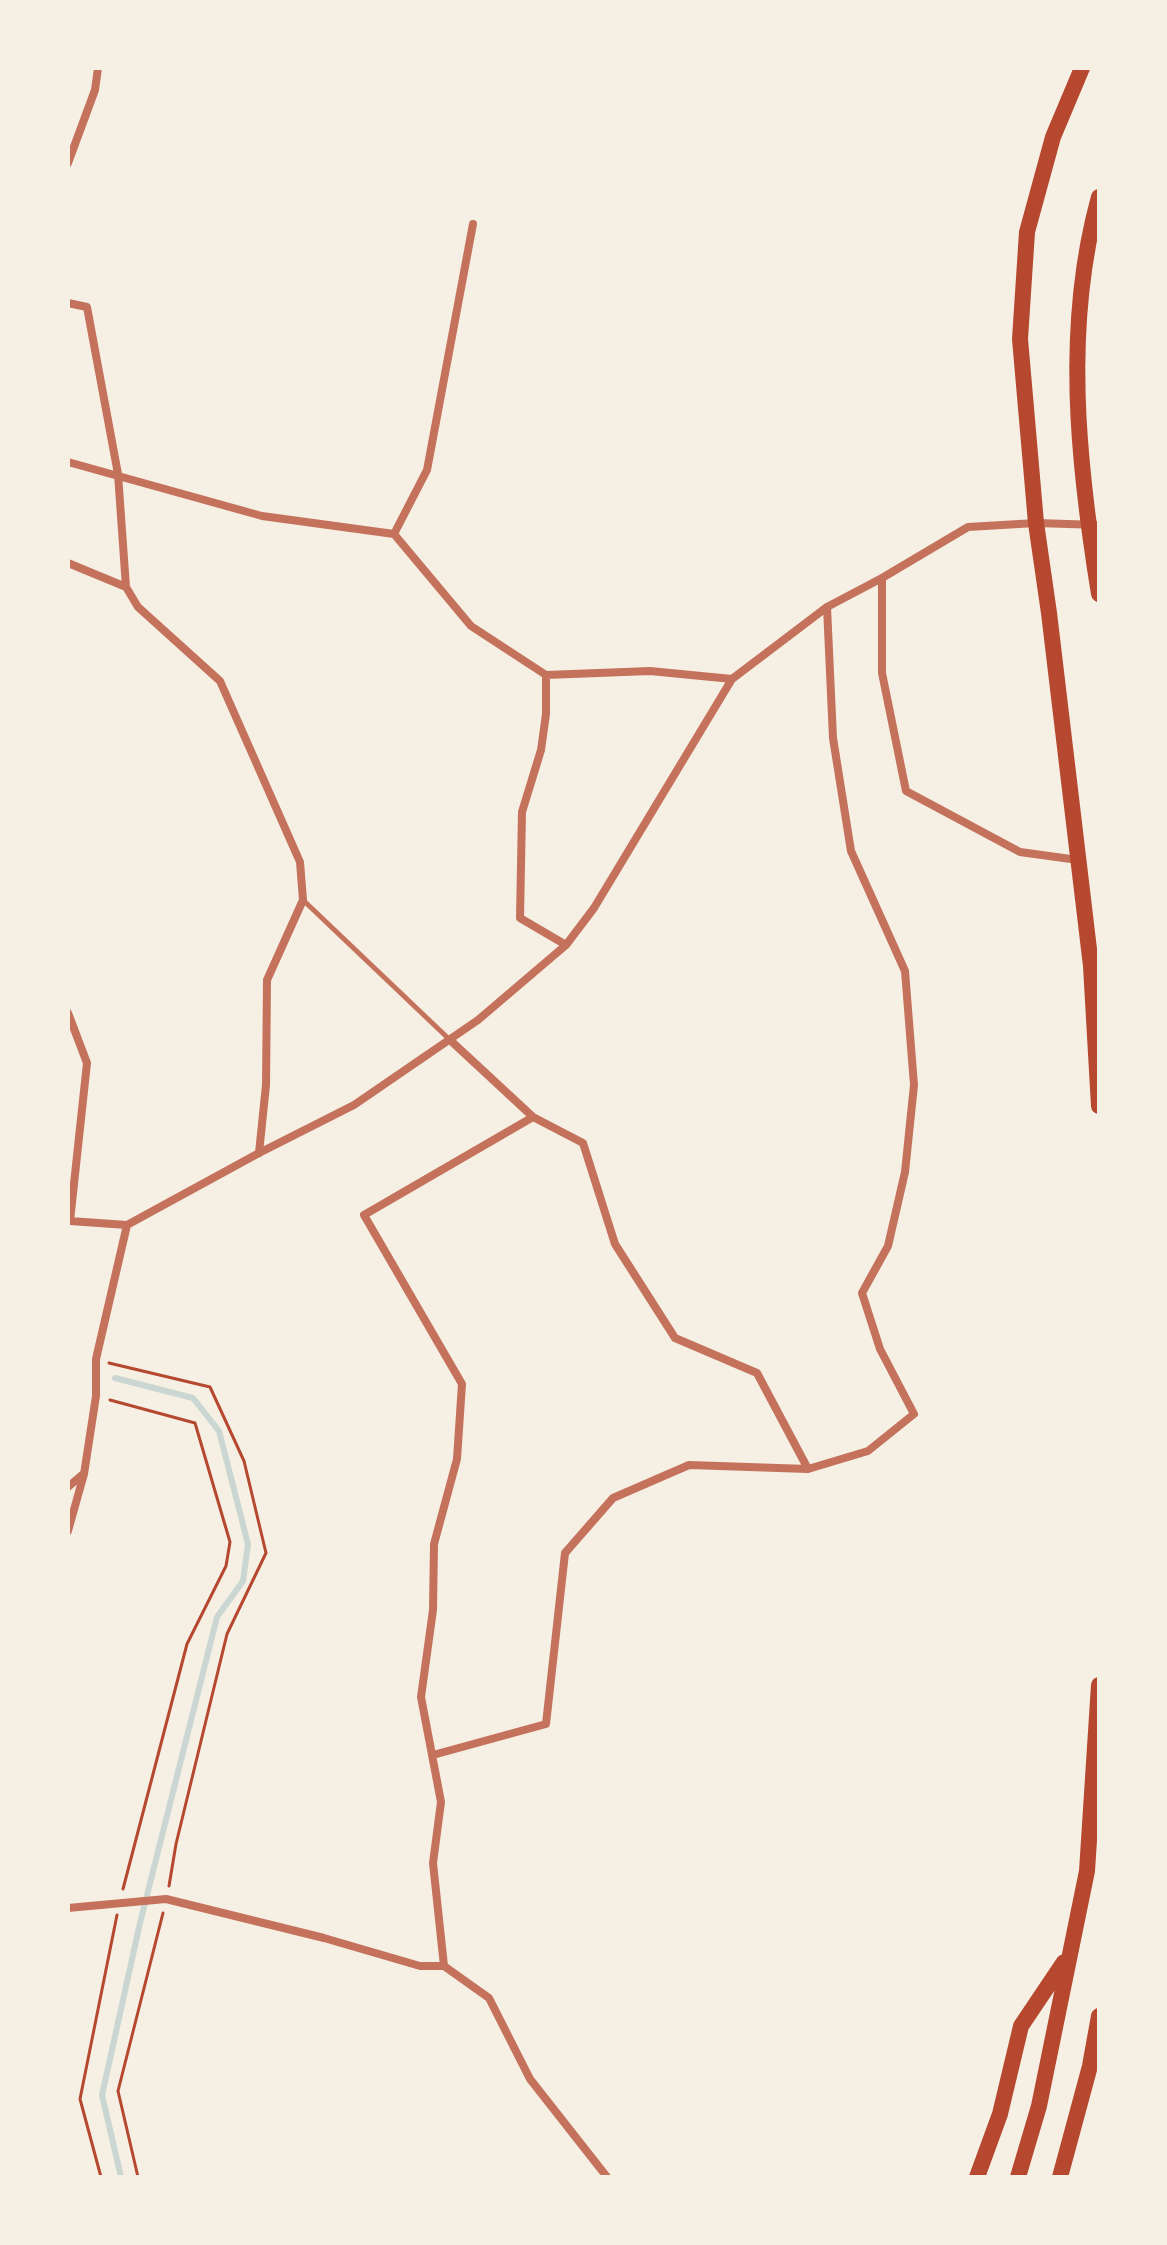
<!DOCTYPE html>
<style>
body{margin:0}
#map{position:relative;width:1167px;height:2245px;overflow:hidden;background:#f6efe4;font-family:Lora,serif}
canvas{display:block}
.frame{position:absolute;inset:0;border:70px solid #f6efe4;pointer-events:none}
</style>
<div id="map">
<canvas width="1167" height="2245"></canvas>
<div class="frame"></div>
</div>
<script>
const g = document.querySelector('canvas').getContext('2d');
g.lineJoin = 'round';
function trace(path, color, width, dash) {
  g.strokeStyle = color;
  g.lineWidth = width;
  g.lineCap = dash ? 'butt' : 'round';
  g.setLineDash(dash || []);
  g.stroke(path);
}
const stream = new Path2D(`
 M115,1378L193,1398L219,1431L248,1544L243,1581L217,1617L140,1923L102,2095L121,2177`);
const path = new Path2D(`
 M109,1363L210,1387L244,1461L266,1553L227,1634L176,1844L169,1886
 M110,1400L195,1423L230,1542L226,1566L187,1644L123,1889
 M101,2177L80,2099L117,1915
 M138,2177L118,2091L163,1913`);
const service = new Path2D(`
 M303,900L450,1040`);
const minor = new Path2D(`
 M68,163L95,90L98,68
 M68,303L87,307L118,474L126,587
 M68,462L262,516L394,534L471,626L546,675L650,671L732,679
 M394,534L427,470L473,224
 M68,563L126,587L138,607L220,681L300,862L303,900L267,980L266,1085L259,1153
 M882,578V673L906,791L1020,852L1078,860
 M546,675V714L541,750L522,812L520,918L566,945
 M68,1013L87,1063L70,1221L127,1225
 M533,1117L583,1143L615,1244L675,1338L757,1373L808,1469
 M68,1487L82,1475
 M68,1531L84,1474L96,1396V1359L127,1225L259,1153L354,1105L478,1020L566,945L594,908L732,679L827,607L882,578L968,527L1036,523L1099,525
 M433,1755L546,1724L565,1553L613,1498L689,1465L808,1469L868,1451L914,1414L880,1349L862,1293L888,1246L905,1172L914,1085L905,971L851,851L833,738L827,607
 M68,1908L166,1899L324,1938L420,1966H444L489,1998L530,2079L607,2177
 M444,1966L433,1863L441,1802L421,1697L433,1610L434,1544L457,1459L462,1384L364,1215L533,1117L450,1040`);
const primary = new Path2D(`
 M1082,68L1053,137L1027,232L1020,339L1036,523L1049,613L1091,966L1099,1106
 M1099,197C1063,327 1078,464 1099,594
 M977,2177L1000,2114L1021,2026L1064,1962
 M1018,2177L1039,2106L1087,1871L1099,1685
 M1060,2177L1090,2066L1099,2016`);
trace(stream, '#c9d6d2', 6);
trace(path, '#b5482f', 3);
trace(service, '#c5725c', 5);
trace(minor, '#c5725c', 8);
trace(primary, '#b5482f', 16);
</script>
